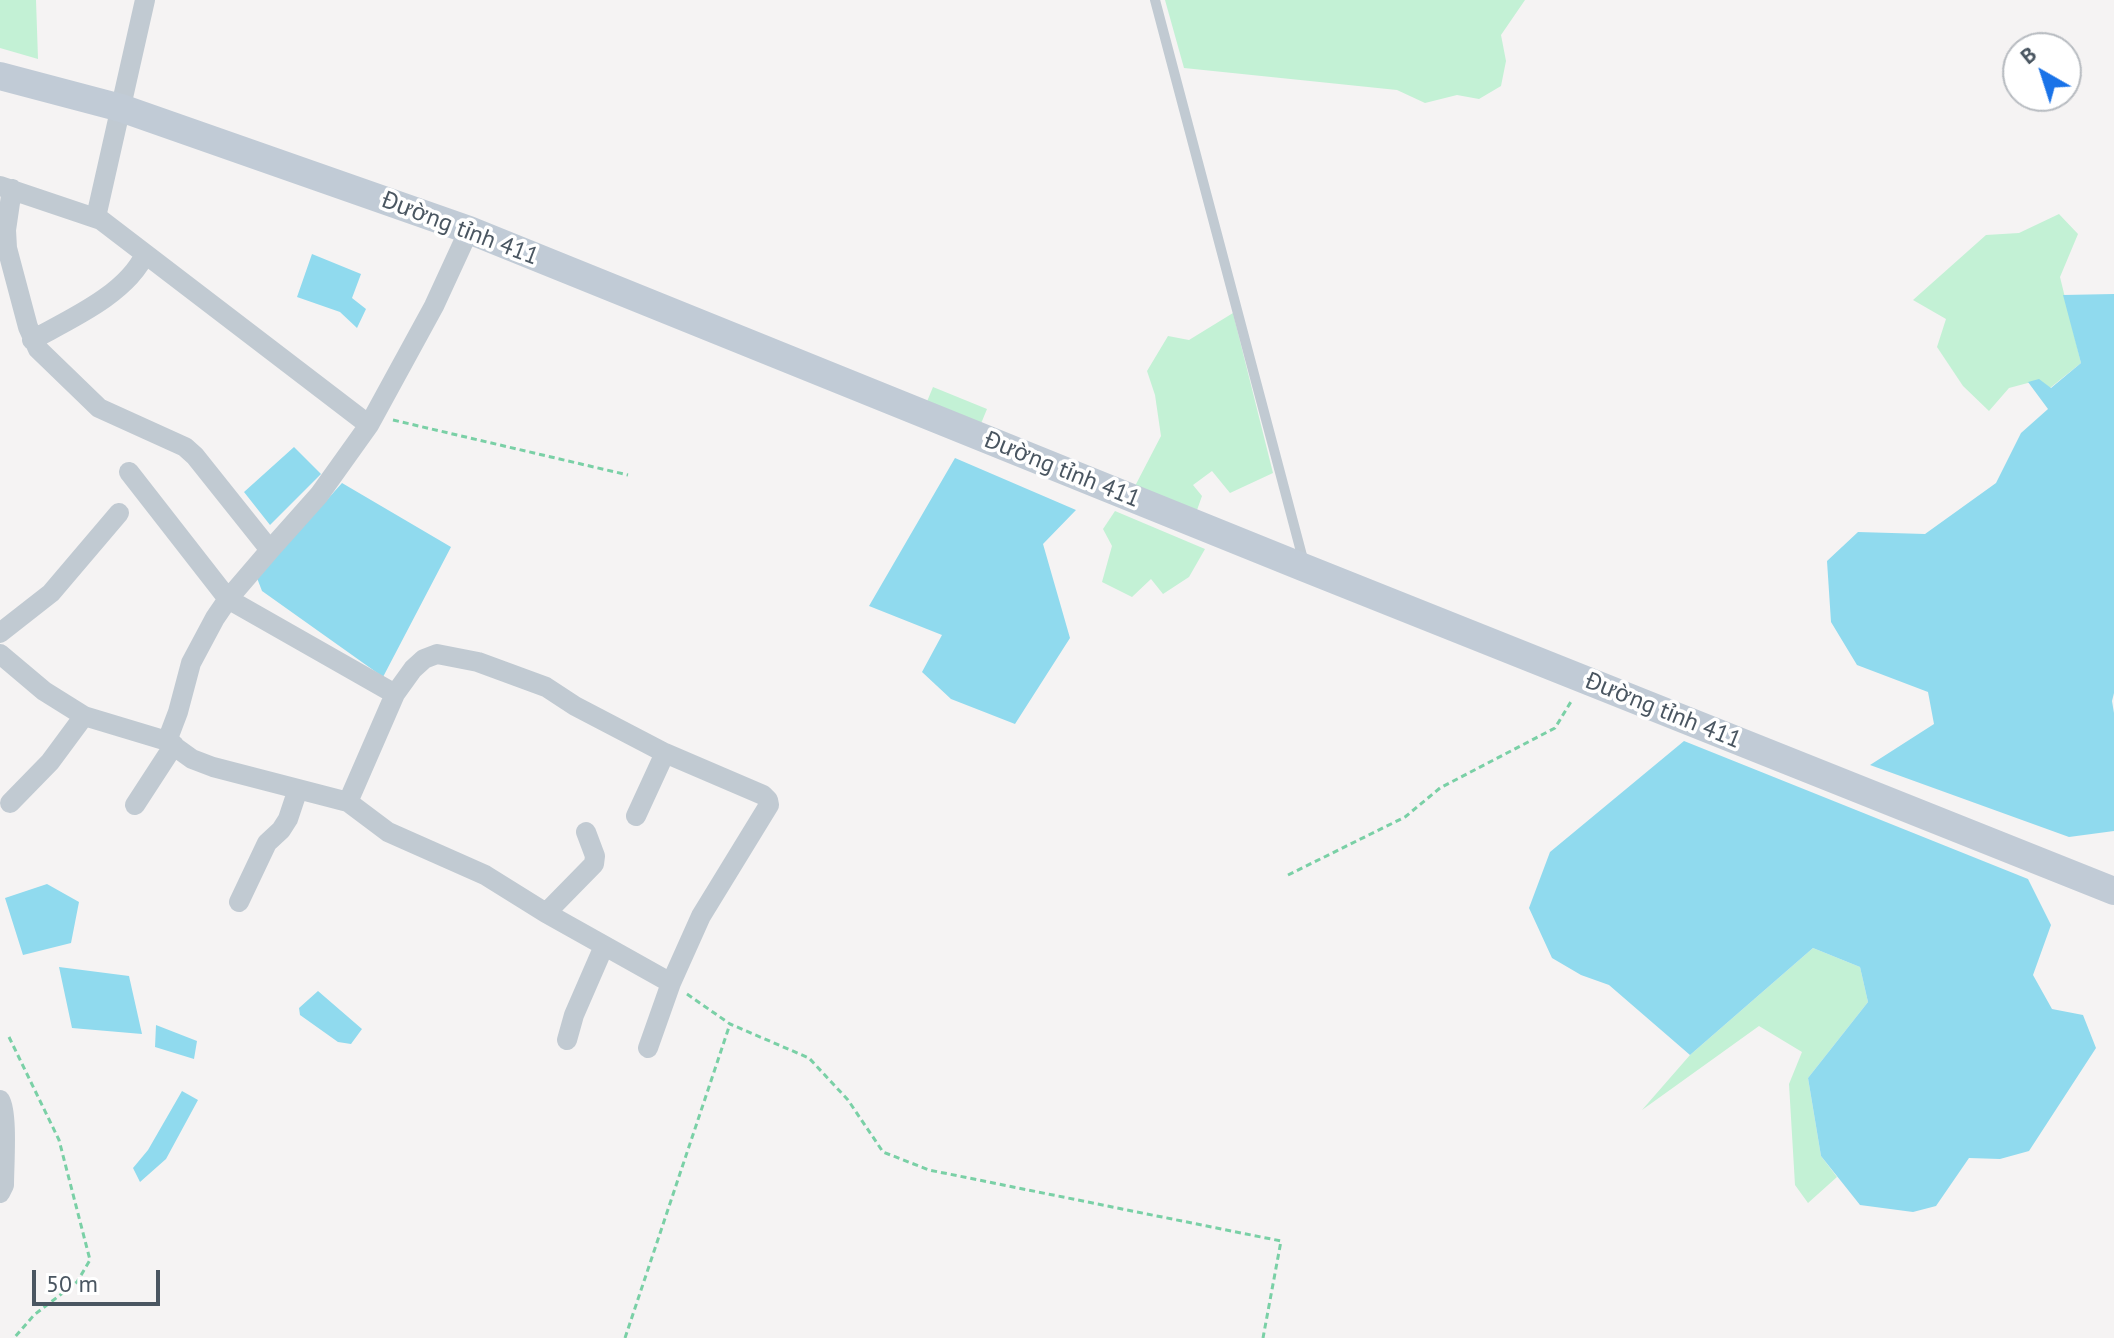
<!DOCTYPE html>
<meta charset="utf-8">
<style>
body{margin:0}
#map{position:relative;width:2114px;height:1338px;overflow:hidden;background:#f5f3f3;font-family:"PT Sans",sans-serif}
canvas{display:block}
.north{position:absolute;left:2002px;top:32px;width:80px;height:80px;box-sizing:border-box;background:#fff;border:2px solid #b7bbc0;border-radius:50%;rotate:321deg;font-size:22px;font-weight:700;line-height:32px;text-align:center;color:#4a5661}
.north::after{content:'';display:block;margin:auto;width:28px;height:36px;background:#1a73e8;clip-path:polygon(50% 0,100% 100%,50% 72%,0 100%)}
.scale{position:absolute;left:32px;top:1270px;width:128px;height:36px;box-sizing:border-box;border:4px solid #4a5661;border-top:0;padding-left:10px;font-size:24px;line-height:28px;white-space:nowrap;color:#4a5661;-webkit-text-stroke:6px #fff;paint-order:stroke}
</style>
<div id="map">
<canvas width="2114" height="1338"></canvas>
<div class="north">B</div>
<div class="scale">50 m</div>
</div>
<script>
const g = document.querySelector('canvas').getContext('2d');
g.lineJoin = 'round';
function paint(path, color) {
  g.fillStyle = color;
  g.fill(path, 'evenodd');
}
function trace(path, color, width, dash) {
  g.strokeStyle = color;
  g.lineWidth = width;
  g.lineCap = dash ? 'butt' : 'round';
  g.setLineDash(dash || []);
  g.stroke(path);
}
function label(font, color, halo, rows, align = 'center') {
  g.font = font + ' "PT Sans",sans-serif';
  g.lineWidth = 7;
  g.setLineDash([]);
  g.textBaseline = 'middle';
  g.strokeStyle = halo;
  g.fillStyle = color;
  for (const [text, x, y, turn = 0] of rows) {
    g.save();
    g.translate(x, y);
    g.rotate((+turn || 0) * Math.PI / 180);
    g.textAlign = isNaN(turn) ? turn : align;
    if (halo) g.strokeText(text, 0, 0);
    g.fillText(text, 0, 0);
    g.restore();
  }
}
const green = new Path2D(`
 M0,0H36L38,59L0,48Z
 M1165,0H1525L1501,35L1506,61L1501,86L1479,99L1457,95L1425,103L1397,90L1184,68Z
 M2059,214L2078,234L2060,277L2081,363L2050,388L2039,380L2009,388L1989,411L1963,386L1937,347L1946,319L1913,300L1986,235L2019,233Z
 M1233,313L1273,473L1230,493L1212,471L1193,485L1202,496L1197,510L1134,488L1161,436L1155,395L1147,371L1168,336L1189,340Z
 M933,387L987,409L980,426L926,404Z
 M1115,511L1205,549L1189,577L1163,594L1151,579L1132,597L1102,582L1112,546L1103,529Z
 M1813,948L1860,967L1868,1002L1808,1078L1821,1156L1837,1177L1808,1203L1795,1185L1789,1084L1802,1052L1759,1026L1642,1110L1690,1055Z`);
const water = new Path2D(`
 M312,254L361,274L352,298L366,309L357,328L340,312L297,297Z
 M2114,294V693L2112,701L2114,713V831L2069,837L1870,765L1934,724L1928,692L1857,665L1831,622L1827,561L1858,532L1925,534L1996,483L2021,433L2048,409L2028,382L2039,379L2051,388L2081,363L2063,295Z
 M294,447L321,474L270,525L244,492Z
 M955,458L1076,510L1043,544L1070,638L1015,724L951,699L922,672L942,635L869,606Z
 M342,483L451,547L383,677L262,591L257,578Z
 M1684,741L2028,879L2051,925L2033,975L2052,1009L2083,1015L2096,1048L2029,1151L2000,1159L1969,1158L1936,1206L1913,1212L1860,1205L1821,1156L1808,1078L1868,1002L1860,967L1813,948L1690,1055L1609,985L1581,975L1552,958L1529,908L1550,852Z
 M47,884L79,902L71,943L23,955L5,898Z
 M59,967L129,976L142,1034L72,1028Z
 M318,991L362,1029L351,1044L338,1042L300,1015L299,1008Z
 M156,1025L197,1041L194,1059L155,1047Z
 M182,1091L198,1100L166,1159L140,1182L133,1168L148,1150Z`);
const path = new Path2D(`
 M393,420L628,475
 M1288,875L1405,817L1440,788L1555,728L1572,700
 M687,994L730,1024L809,1058L848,1100L883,1152L929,1170L1281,1241L1263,1338
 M9,1037L59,1140L90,1260L77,1282L34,1315L14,1338
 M625,1338L730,1024`);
const service = new Path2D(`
 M1155,0L1304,563`);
const minor = new Path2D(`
 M0,186L101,220L369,425
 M12,189L6,230L7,248L28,327L38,349L99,408L185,447L195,456L270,550
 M96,217L145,0
 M32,340C70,319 127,294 145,254
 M129,472L228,599L395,694
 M0,633L51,593L119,513
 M0,654L44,691L84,716L167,741L178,712L191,663L215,618L228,599L270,550L319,495L369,425L434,306L469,230
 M167,741L192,759L213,767L348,802L388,832L485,875L546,913L671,983
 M348,802L395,694L413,669L424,659L437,654L478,662L546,687L575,706L665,753L763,795L768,800L769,805L701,916L671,983L648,1048
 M10,803L50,762L84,716
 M135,805L174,745
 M636,816L665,753
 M239,902L267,843L281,830L288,819L298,789
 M546,913L594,864L595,856L586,832
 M567,1040L574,1015L604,946
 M0,1100C8,1113 4,1166 4,1185L0,1193`);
const secondary = new Path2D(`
 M0,76L121,108L469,230L1305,568L2114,891`);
const streetNames = [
 ["Đường tỉnh 411",460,229,21],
 ["Đường tỉnh 411",1062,470,22],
 ["Đường tỉnh 411",1663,711,22]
];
paint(green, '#c3f1d5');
paint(water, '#90daee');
trace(path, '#7ad0a6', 3, [6, 4]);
trace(service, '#c1cad2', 10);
trace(minor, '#c1cad2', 20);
trace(secondary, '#c1cbd6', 28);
label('24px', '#4a5661', '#fff', streetNames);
</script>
